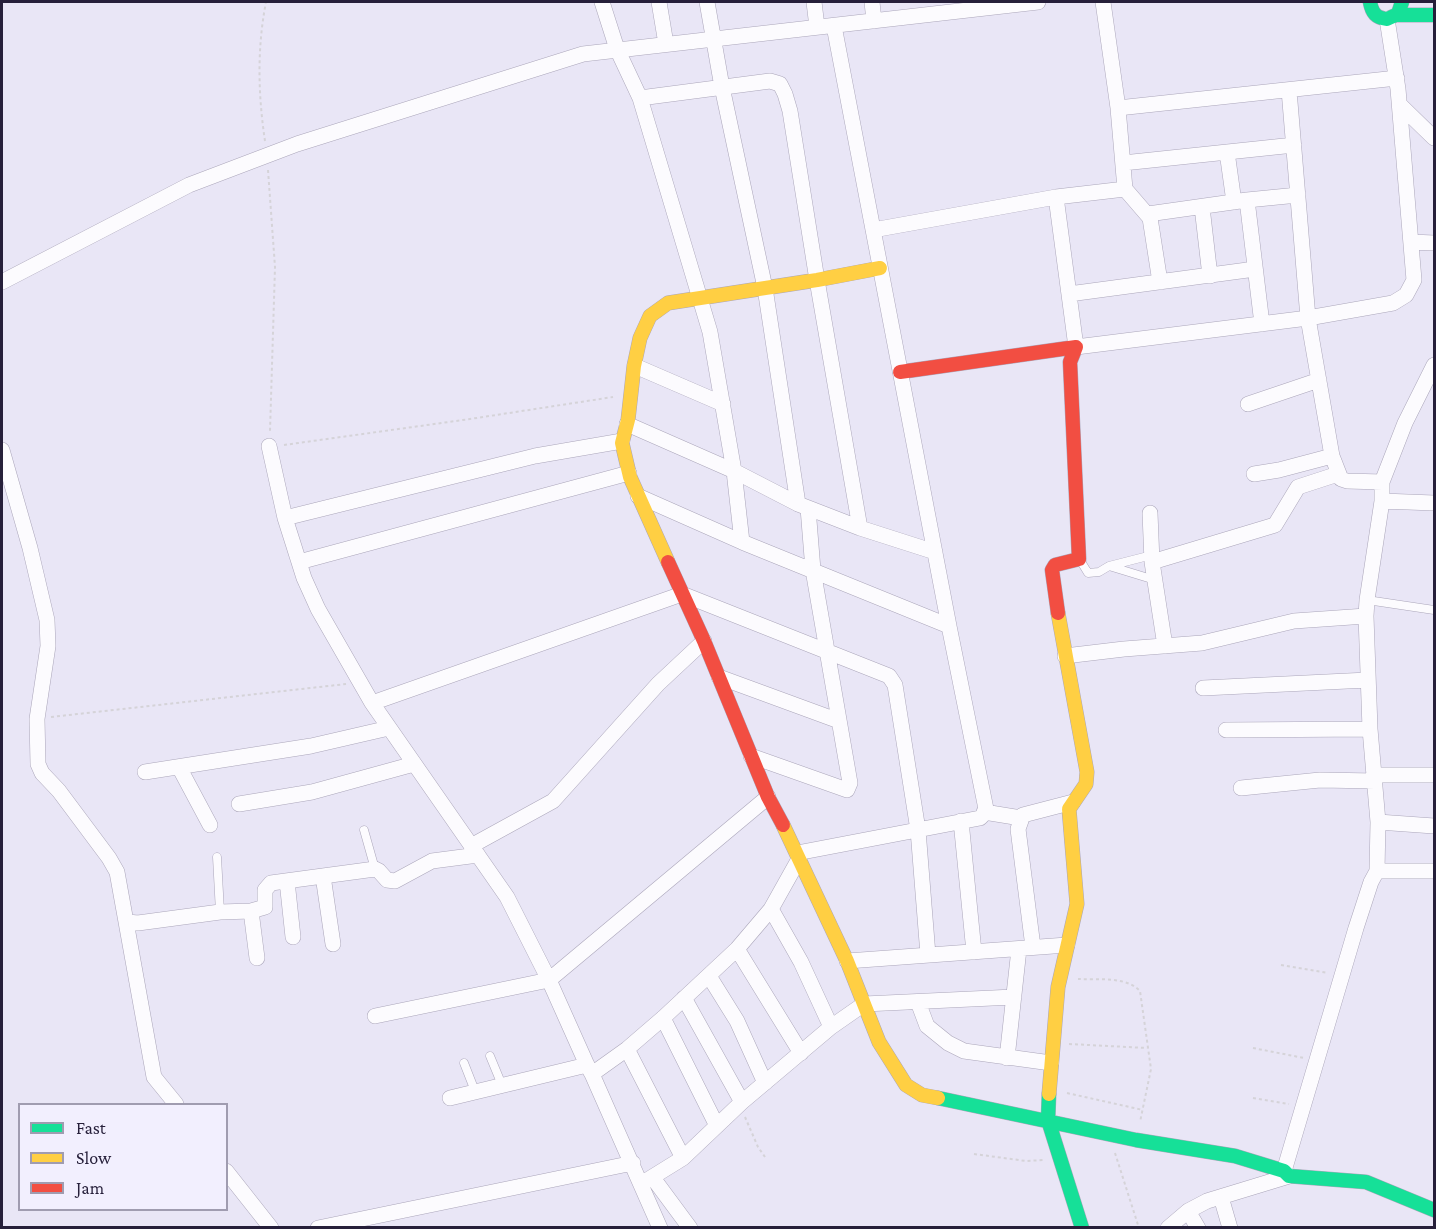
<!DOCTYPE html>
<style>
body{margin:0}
#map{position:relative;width:1436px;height:1229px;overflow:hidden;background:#e9e6f6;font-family:"Crimson Pro",serif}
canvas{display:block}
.frame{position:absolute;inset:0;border:3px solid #261f3a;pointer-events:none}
.legend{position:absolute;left:18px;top:1103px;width:210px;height:108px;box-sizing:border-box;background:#f2effe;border:2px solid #a09cb0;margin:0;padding:8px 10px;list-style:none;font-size:18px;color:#261f3a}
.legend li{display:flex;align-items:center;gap:12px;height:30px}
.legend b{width:30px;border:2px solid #a09cb0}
</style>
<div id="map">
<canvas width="1436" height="1229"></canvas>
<div class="frame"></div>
<ul class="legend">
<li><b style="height:8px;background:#16e098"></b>Fast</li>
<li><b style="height:8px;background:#ffcf43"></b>Slow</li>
<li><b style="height:8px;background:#f24e42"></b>Jam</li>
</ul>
</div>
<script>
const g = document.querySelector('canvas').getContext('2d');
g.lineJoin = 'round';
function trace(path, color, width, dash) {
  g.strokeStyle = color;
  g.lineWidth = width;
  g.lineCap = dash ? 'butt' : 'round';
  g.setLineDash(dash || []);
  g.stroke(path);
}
const path = new Path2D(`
 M265,141C258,94 257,48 266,2
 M268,170L275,267L270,431
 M284,445L470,419L613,397
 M51,717L346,684
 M1281,965L1328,973
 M1078,979C1098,980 1126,976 1140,991L1151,1069L1140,1122
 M1069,1044L1147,1048
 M1253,1048L1304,1058
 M1067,1093L1143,1110
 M1253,1098L1289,1104
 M745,1117L758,1147L765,1157
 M1115,1153L1139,1228
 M974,1154L1026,1161L1043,1160`);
const lane = new Path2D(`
 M1080,560L1088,573L1099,572L1109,566L1152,555
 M1109,566L1155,580
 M1367,600L1434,610
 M364,830L375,869
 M217,857L220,912
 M490,1056L502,1085
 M464,1063L475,1091`);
const street = new Path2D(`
 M602,2L617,49L640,98L710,332L734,471L742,542
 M659,2L666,44
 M707,2L722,87L765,288L798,504
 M814,2L817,27
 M872,2L874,21
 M1103,2L1118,108L1125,189L1056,197L1076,347L1308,318L1393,303L1406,295L1414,280L1398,89L1387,19
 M1289,90L1308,318L1332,456L1341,479L1347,481L1382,482
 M640,98L770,81L780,84L785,94L790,111L817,280L860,528
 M1400,105L1434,138
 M1118,108L1397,78
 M1227,152L1234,202
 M1123,163L1294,145
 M1125,189L1150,218L1160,282
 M1247,200L1298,195
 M1202,207L1210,276
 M1148,214L1247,200L1262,324
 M873,230L1056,197
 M1411,242L1434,243
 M2,282L189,185L297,144L583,54L1038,2
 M1069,294L1255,269
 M635,366L723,404
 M1248,404L1319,380
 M627,424L734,471L798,504L860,528L935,552
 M269,446L285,518L304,578L318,609L372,703L507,897L549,980L587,1065L592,1074L660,1228
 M2,450L30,548L47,620L48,646L37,719L38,764L42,773L59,791L109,858L117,872L154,1077L176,1104
 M1254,474L1279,470L1332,456
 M638,496L742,542L949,626L834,26
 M1382,501L1434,503
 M1150,513L1152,562L1165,646
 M285,518L535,456L622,441
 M299,562L629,473
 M1152,562L1275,525L1298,487L1338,474
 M1065,656L1124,649L1202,643L1294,621L1366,616
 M719,677L839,721
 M1203,688L1368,680
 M372,703L682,594L889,676L895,685L918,830L928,955
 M1226,730L1370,729
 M751,756L847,790L850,783L813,570L808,508
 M179,767L210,825
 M145,772L311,746L389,728
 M1375,775H1434
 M1241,788L1320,780L1375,781
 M239,804L312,792L414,764
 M984,812L1021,818
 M961,821L974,952
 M1378,822L1434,826
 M471,846L553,801L658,684L704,641
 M797,853L980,818L983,815L986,809L949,626
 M1377,871H1434
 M323,876L333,944
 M287,881L293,937
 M771,909L801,962L831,1027
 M251,911L257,958
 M127,922L138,923L220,912L251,911L265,907V890L271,883L375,869L379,871L387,880L395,881L432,861L478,855
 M1033,947L1018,829L1023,815L1073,802
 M737,949L801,1053
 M847,961L1067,945
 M709,976L737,1021L765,1083
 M684,998L742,1102
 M918,1002L927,1026L948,1043L964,1051L1051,1063
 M375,1016L549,980L768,797
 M663,1018L717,1126
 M627,1049L683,1158
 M1007,1058L1019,949
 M592,1074L627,1049L663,1018L737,949L771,909L799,859
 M450,1098L587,1065
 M226,1171L271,1228
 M1284,1171L1356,928L1371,882L1377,871L1378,822L1370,729L1366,616L1367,600L1382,501V482L1405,423L1434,365
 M653,1178L690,1228
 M641,1184L683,1158L742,1102L831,1027L864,1004L1014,997
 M1221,1197L1230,1228
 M1188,1211L1198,1228
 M318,1228L633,1163
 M1168,1228L1188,1211L1207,1201L1289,1176`);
const fast = new Path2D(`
 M1370,2C1372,13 1376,18 1387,19L1398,14L1402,2
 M1397,15H1434
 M1049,1094L1048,1120L1082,1228
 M938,1098L1136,1140L1235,1156L1284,1171L1289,1176L1366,1182L1434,1210`);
const slow = new Path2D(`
 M668,562L630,477L622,443L628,420L634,366L640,338L650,316L668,303L817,280L880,268
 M783,825L847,961L879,1042L906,1085L922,1095L938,1098
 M1049,1094L1058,987L1077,904L1069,809L1086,784L1087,772L1058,613`);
const jam = new Path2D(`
 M900,372L1076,347L1070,362L1079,559L1055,565L1052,570L1058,613
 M668,562L704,641L768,797L783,825`);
trace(lane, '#aba6ba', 9);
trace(street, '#aba6ba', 16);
trace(fast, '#aba6ba', 15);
trace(slow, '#aba6ba', 15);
trace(jam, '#aba6ba', 15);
trace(path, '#d5d3d8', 2, [3, 3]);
trace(lane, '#fcfbfe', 8);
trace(street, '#fcfbfe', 15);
trace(fast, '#16e098', 14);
trace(slow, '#ffcf43', 14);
trace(jam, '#f24e42', 14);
</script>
